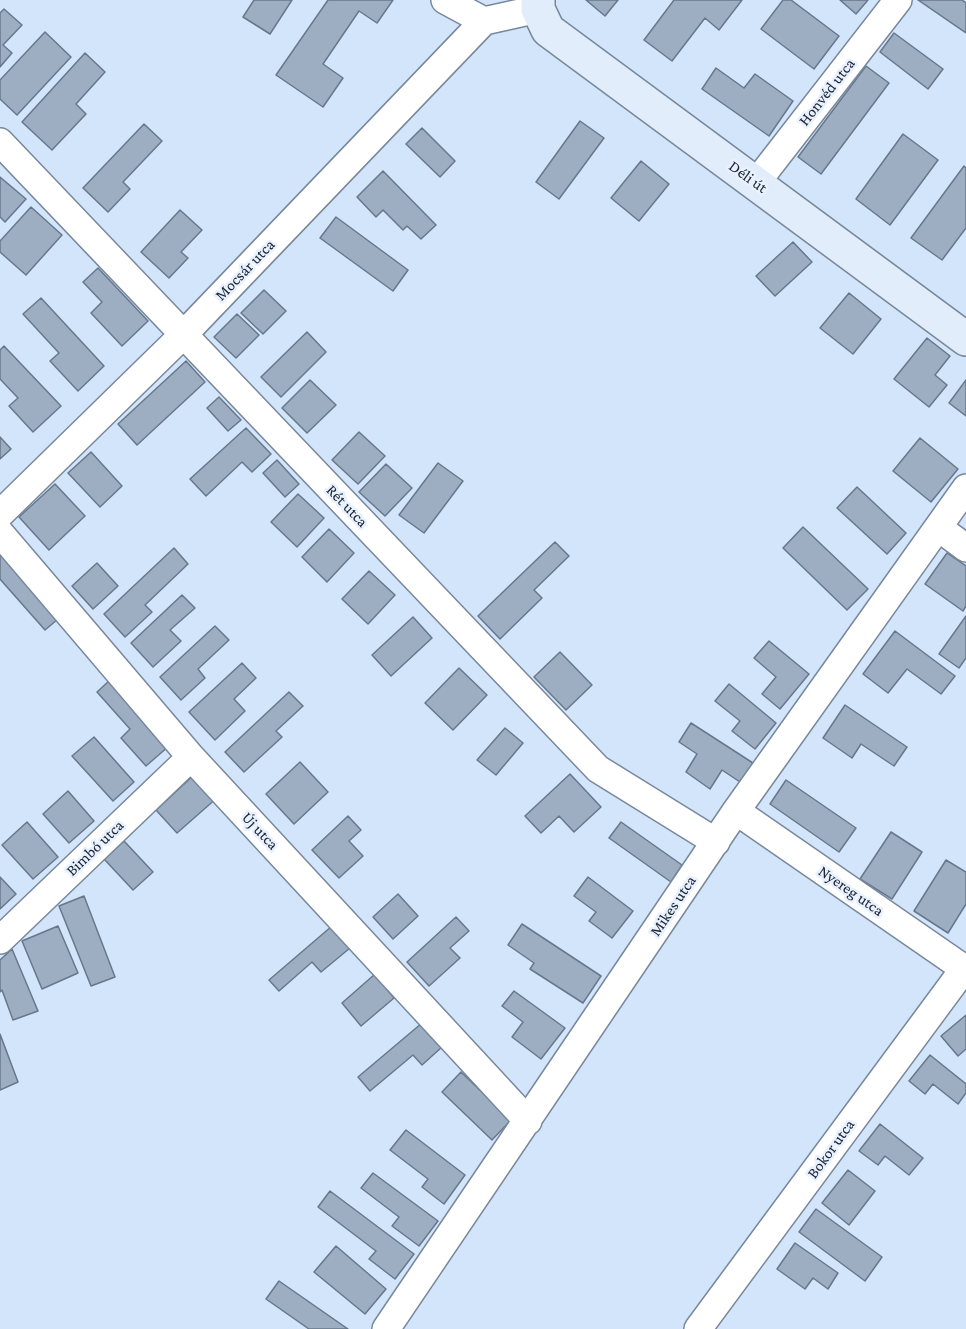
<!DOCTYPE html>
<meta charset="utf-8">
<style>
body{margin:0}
canvas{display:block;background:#d3e5fb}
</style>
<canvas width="966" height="1329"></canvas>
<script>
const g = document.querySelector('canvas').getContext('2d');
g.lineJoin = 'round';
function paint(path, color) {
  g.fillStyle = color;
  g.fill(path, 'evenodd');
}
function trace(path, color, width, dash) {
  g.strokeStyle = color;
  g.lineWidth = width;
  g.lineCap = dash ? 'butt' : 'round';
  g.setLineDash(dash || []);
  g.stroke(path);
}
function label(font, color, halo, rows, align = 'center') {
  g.font = font + ' "Crimson Pro",serif';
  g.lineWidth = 5;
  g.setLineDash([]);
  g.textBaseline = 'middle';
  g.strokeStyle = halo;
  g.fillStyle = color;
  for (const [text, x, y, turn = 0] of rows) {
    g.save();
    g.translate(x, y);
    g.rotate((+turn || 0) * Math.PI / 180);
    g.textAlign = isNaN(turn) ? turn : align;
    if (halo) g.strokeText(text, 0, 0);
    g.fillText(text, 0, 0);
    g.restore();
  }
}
const building = new Path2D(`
 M254,0H292L270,34L243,17Z
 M328,0H393L377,23L359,11L323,64L343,78L323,107L276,75Z
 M586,0H618L605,16Z
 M674,0H742L719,30L705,18L672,61L644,40Z
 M783,0H791L839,36L814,69L761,29Z
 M840,0H868L856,14Z
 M918,0H962L966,3V33Z
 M4,9L22,25L3,45L12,53L0,67V13Z
 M45,32L71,57L17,115L0,99V80Z
 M894,33L943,69L928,89L880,52Z
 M85,53L105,72L76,104L86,114L52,150L22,122Z
 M866,66L889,83L821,174L798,157Z
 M716,68L744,88L755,74L793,101L769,136L702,89Z
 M580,121L604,138L559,199L536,182Z
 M144,124L162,141L123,182L130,189L108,212L83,188Z
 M422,128L455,161L440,177L406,144Z
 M903,134L938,160L890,225L856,199Z
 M641,161L669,184L639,221L611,198Z
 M964,166L966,168V228L942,260L911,238Z
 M383,171L436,225L421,239L407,226L403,230L383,210L376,217L357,197Z
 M0,177L26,199L5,222L0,217Z
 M31,207L62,235L26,275L0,252V241Z
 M180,210L202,230L181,252L188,258L169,278L141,252Z
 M336,217L408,270L393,291L320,238Z
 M793,242L812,262L775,296L756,276Z
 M98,268L148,321L122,346L91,313L102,302L83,282Z
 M264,290L286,311L263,334L241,313Z
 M849,293L881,319L853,354L820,328Z
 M41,298L104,366L78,391L50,361L59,353L23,314Z
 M237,314L259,335L236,358L214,337Z
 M307,332L326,352L281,397L261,377Z
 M927,338L950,356L935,375L947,385L929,407L894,379Z
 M4,346L61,406L33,432L9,406L18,398L0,379V350Z
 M186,361L205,382L137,445L118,424Z
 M310,380L336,405L307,433L282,408Z
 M966,380V416L949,403Z
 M219,397L241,420L228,431L207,408Z
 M246,428L271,454L252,472L242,462L206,496L190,479Z
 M359,432L385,456L358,484L332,460Z
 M0,437L11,449L0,459Z
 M920,438L958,469L931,502L893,471Z
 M91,452L122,486L100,507L68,473Z
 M277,460L299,484L285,497L263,473Z
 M438,463L463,481L424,533L399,515Z
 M386,464L412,488L385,516L359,492Z
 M55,484L85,516L49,550L19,517Z
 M857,487L906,533L887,554L837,508Z
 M298,494L324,518L297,547L271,522Z
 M803,527L868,589L847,610L783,548Z
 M329,529L354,553L327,582L302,557Z
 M555,542L569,556L534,590L542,598L500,639L478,616Z
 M174,548L188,564L145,605L152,612L125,637L104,614Z
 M0,553L58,619L45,630L0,579Z
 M947,553L966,566V606L963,611L925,584Z
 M97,563L118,586L93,609L72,586Z
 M369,571L395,595L368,624L342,599Z
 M182,595L195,608L170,630L181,641L153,667L131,643Z
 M966,616V658L959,668L939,654Z
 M413,617L432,638L391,676L372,655Z
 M215,626L229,640L198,669L205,678L181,700L160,677Z
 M895,631L955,676L941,694L907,669L888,693L863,674Z
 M769,641L809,674L780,709L762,694L776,677L754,658Z
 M560,652L592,685L566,710L534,677Z
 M242,663L256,678L234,699L245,711L215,740L189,712Z
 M459,668L487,695L453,730L425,703Z
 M110,680L169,746L146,766L121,738L130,729L97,692Z
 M729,684L776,723L755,749L732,731L740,721L715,701Z
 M289,692L303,706L276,731L282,737L244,772L225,752Z
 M845,705L907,747L894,766L861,744L852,758L823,738Z
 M691,723L753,763L740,782L722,770L710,789L686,772L697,754L679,742Z
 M505,728L523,743L496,775L477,760Z
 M94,737L134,782L113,801L72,756Z
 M300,762L328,792L294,824L266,794Z
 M196,773L218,797L177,833L156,810Z
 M570,774L601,807L574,832L559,816L541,833L525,816Z
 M786,780L856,828L839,852L770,804Z
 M68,791L94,821L69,843L43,814Z
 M348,816L361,830L349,841L363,856L339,878L312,850Z
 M27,822L58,857L33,879L2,845Z
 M621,822L682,865L671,882L609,838Z
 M891,832L922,852L892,899L860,879Z
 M124,841L153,872L133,890L104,859Z
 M946,860L966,872V904L948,933L914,911Z
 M0,877L16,894L0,909Z
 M588,877L633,911L612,938L589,921L596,912L574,896Z
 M398,894L418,916L393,939L373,917Z
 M84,896L115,977L91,986L59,906Z
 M456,917L469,931L450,948L460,958L429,986L407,962Z
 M522,924L601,976L583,1003L530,969L534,963L508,945Z
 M58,926L78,973L42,989L22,941Z
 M332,926L350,948L321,972L312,962L279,991L269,980Z
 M12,949L38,1011L13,1020L2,990L0,992V960Z
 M375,974L394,998L361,1026L342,1003Z
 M514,991L565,1028L541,1059L512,1037L523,1022L502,1006Z
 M966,1015V1049L958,1056L941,1036Z
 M422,1023L442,1047L422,1065L413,1055L370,1091L358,1077Z
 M0,1034L18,1082L0,1090Z
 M930,1055L966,1084V1093L958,1104L933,1084L925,1094L909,1081Z
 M461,1072L511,1120L492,1140L442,1092Z
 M880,1124L923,1158L909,1175L885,1156L878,1165L859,1151Z
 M406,1130L465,1175L444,1204L422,1187L428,1179L390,1150Z
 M848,1170L875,1191L849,1225L822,1203Z
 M373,1173L438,1221L419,1246L392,1226L399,1217L361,1188Z
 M330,1191L414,1254L395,1279L369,1259L376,1251L318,1207Z
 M816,1209L882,1257L865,1281L799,1232Z
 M795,1243L838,1273L828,1289L813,1278L805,1289L777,1269Z
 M336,1246L386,1289L365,1314L314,1272Z
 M279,1281L348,1329H309L266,1299Z`);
const street = new Path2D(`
 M445,0L484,21L538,9
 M0,142L598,769L716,842
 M756,183L898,0
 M0,514L184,334L484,21
 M939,528L966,548
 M0,533L191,757L528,1121
 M736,811L966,970
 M0,940L191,757
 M386,1329L736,811L966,488
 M698,1329L964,969`);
const secondary = new Path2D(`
 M538,0V9L548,30L966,339`);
const streetNames = [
 ["Honvéd utca",827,92,-52],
 ["Déli út",748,177,36],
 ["Mocsár utca",245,270,-46],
 ["Rét utca",347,506,46],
 ["Új utca",260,831,47],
 ["Bimbó utca",95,848,-44],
 ["Nyereg utca",851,891,35],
 ["Mikes utca",673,906,-56],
 ["Bokor utca",831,1149,-54]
];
paint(building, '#9daec3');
trace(building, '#68788c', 1.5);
trace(street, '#78889c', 30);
trace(secondary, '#78889c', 36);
trace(street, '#fff', 27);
trace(secondary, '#e2edfb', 33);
label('16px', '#212730', '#e7f1ff', streetNames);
</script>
